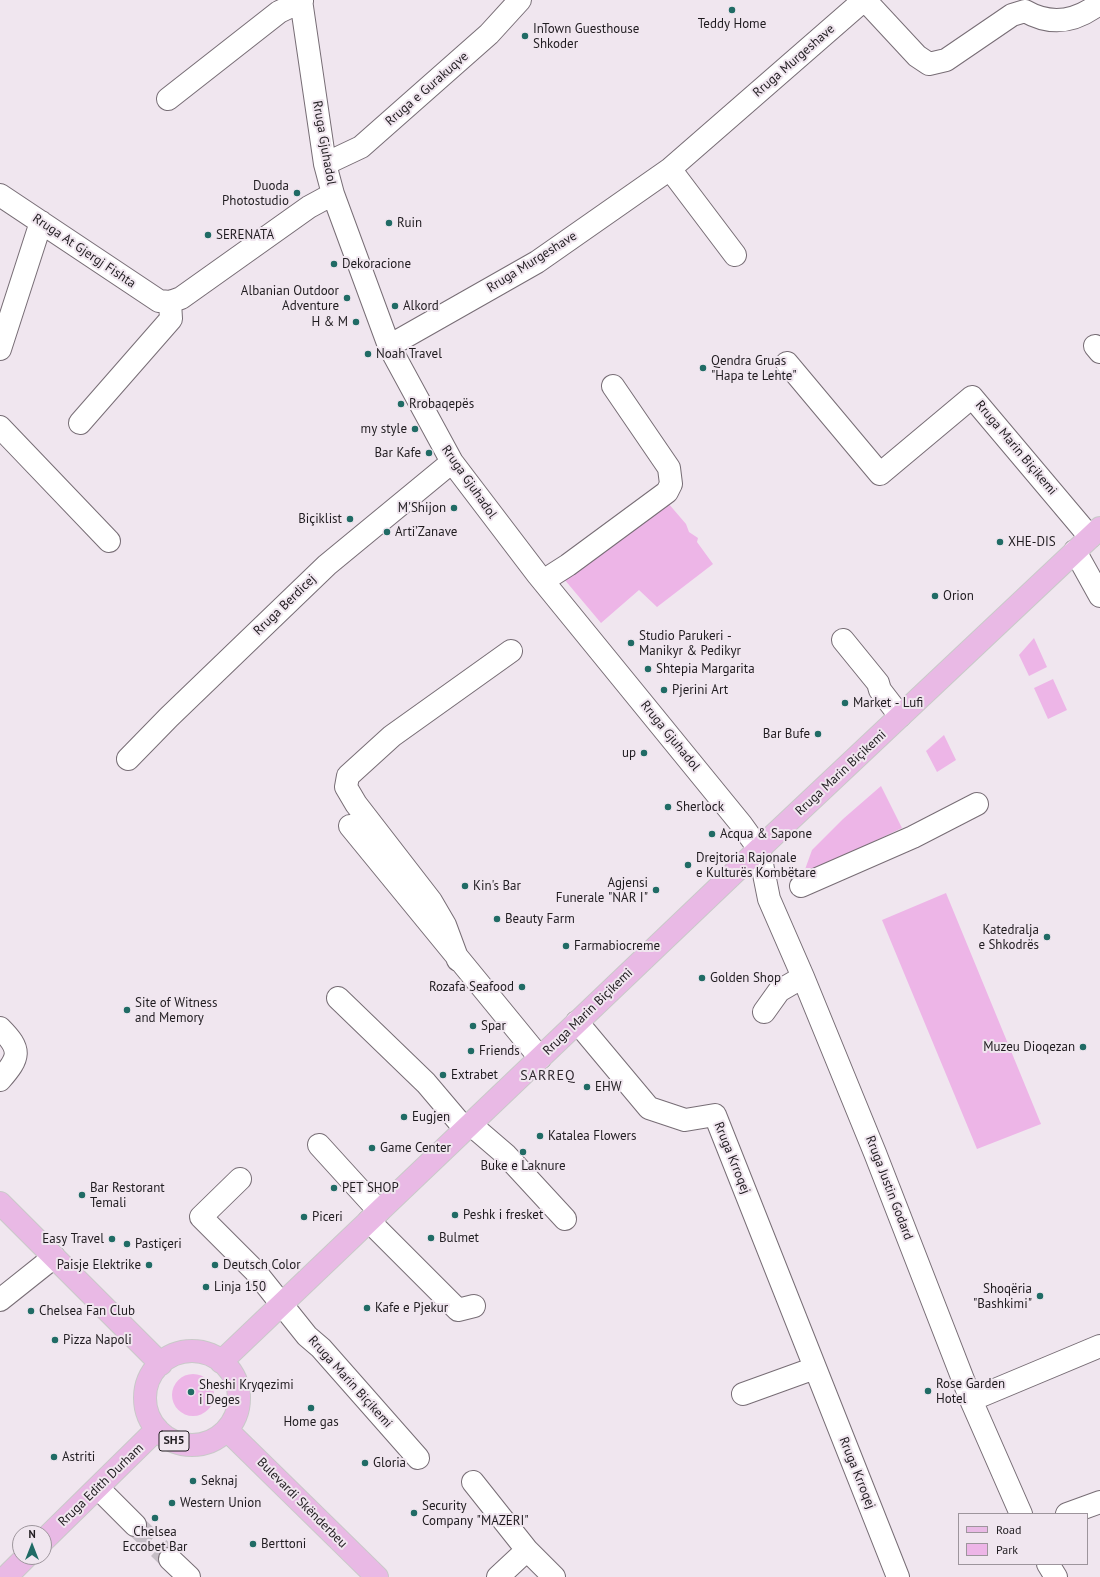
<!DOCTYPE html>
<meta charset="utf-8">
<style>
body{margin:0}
#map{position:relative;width:1100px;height:1577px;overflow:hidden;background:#f0e6ef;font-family:"PT Sans",sans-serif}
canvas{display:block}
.legend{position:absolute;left:958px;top:1513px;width:130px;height:52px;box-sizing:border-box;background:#f0e6ef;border:1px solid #9d959c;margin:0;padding:5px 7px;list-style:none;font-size:12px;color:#201c20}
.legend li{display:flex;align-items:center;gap:8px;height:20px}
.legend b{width:20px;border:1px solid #9d959c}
.north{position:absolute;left:12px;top:1525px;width:40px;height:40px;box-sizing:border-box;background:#f0e6ef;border:1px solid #9d959c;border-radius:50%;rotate:0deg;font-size:11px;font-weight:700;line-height:16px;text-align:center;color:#201c20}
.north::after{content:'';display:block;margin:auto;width:14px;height:18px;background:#206b65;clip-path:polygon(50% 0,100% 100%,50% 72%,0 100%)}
</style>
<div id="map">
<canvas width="1100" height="1577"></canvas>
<ul class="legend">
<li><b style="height:5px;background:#e9b9e5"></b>Road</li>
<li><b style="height:11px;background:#edb5e7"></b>Park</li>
</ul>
<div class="north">N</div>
</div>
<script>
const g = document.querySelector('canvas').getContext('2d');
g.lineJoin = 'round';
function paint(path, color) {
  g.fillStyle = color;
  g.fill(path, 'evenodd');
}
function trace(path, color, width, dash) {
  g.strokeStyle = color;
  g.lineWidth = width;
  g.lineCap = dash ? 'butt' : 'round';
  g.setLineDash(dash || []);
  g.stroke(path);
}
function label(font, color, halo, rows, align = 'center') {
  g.font = font + ' "PT Sans",sans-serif';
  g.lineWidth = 4;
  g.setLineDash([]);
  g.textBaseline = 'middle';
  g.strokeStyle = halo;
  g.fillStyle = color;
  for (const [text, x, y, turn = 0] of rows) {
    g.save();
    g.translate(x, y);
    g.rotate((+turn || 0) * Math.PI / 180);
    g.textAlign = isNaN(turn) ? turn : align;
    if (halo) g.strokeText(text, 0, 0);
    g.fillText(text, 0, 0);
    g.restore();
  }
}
const green = new Path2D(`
 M668,503L686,524L689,532L698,538L697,542L713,564L657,607L639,590L601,623L564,579Z
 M1034,638L1047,667L1029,676L1019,655Z
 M1053,679L1067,710L1048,719L1034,688Z
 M944,735L956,760L937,772L926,751Z
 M881,786L902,828L803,875L812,850L843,819Z
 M946,893L1041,1124L977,1149L882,920Z
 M172 1395a21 21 0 1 1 42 0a21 21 0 1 1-42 0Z`);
const minorTunnel = new Path2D(`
 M135,1525L170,1559`);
const minor = new Path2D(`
 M301,0L325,164L333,194L389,346L452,462L538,575L741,824L759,849L769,899L803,977L875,1153L971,1400L1021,1514
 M865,0L917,56L929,64L946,60L1012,15L1025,11C1051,26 1076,22 1100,3
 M168,99L279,12L302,1
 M325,164L361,147L489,34L520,0
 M670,169L735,255
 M0,195L159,301L170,302L181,298L309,207L333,194
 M389,346L537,262L670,169L864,0
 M1095,346L1100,352
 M0,349L41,222
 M787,363L880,474L972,397L1090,537
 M80,423L171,319L170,302
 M0,427L109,541
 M1075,551L1100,596
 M543,581L568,565L667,492L671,484L669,468L613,386
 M843,640L878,683L880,690L900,716
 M128,759L169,717L327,565L452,462
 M350,826L540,1058
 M801,886L913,837L977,804
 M458,960L445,925L431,901L356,804L346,787L348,776L392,736L511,651
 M338,998L426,1083L465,1129
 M764,1012L779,991L803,977
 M577,1022L649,1108L685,1120L715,1115L898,1577
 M0,1028C22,1050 20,1057 0,1080
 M470,1124L505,1154L565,1219
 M319,1145L379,1211
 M240,1179L201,1217L255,1271L307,1336L321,1348L418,1458
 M369,1221L458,1310L474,1306
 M0,1300L54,1257
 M743,1394L815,1368
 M971,1400L1100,1346
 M473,1482L527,1550L554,1577
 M98,1488L135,1525
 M1067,1514L1100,1502
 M170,1559L189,1577
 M1048,1564L1056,1577
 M498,1577L527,1550`);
const major = new Path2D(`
 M0,1203L161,1364
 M145 1398a47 47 0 1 1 94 0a47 47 0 1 1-94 0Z
 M221,1362L759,849L1100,528
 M227,1430L377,1577
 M44,1540L157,1429
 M6,1577L26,1557`);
const markers = [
 [732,10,4,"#206b65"],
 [525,36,4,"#206b65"],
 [297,193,4,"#206b65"],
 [389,223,4,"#206b65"],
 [208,235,4,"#206b65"],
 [334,264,4,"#206b65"],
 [347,298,4,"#206b65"],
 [395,306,4,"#206b65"],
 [356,322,4,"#206b65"],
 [368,354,4,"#206b65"],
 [703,368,4,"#206b65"],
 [401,404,4,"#206b65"],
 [415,429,4,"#206b65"],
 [429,453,4,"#206b65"],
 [454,508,4,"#206b65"],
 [350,519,4,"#206b65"],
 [387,532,4,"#206b65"],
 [1000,542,4,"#206b65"],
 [935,596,4,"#206b65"],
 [631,643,4,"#206b65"],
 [648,669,4,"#206b65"],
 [664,690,4,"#206b65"],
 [845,703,4,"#206b65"],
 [818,734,4,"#206b65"],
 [644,753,4,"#206b65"],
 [668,807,4,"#206b65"],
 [712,834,4,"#206b65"],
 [688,865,4,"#206b65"],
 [465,886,4,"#206b65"],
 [656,890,4,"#206b65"],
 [497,919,4,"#206b65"],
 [1047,937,4,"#206b65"],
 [566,946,4,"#206b65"],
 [702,978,4,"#206b65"],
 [522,987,4,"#206b65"],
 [127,1010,4,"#206b65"],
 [473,1026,4,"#206b65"],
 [1083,1047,4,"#206b65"],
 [471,1051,4,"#206b65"],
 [443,1075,4,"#206b65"],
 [587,1087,4,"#206b65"],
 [404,1117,4,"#206b65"],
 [540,1136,4,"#206b65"],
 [372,1148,4,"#206b65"],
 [523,1152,4,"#206b65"],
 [334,1188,4,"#206b65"],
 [82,1195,4,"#206b65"],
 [455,1215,4,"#206b65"],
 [304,1217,4,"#206b65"],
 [431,1238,4,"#206b65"],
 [112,1239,4,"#206b65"],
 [127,1244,4,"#206b65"],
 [149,1265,4,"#206b65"],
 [215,1265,4,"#206b65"],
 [206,1287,4,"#206b65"],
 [1040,1296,4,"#206b65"],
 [367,1308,4,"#206b65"],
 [31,1311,4,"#206b65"],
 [55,1340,4,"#206b65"],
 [928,1391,4,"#206b65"],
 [191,1392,4,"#206b65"],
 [311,1408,4,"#206b65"],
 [54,1457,4,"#206b65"],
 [365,1463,4,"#206b65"],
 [193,1481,4,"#206b65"],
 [172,1503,4,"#206b65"],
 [414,1513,4,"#206b65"],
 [155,1518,4,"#206b65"],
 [253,1544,4,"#206b65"]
];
const shields = [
 [174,1441,30]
];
const shieldNames = [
 ["SH5",174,1441]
];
const poiNames = [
 ["Teddy Home",732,24,"center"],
 ["InTown Guesthouse",533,29],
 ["Shkoder",533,44],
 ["Duoda",289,186,"right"],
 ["Photostudio",289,201,"right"],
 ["Ruin",397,223],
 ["SERENATA",216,235],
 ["Dekoracione",342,264],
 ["Albanian Outdoor",339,291,"right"],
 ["Adventure",339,306,"right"],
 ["Alkord",403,306],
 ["H & M",348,322,"right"],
 ["Noah Travel",376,354],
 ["Qendra Gruas",711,361],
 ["\"Hapa te Lehte\"",711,376],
 ["Rrobaqepës",409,404],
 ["my style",407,429,"right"],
 ["Bar Kafe",421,453,"right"],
 ["M'Shijon",446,508,"right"],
 ["Biçiklist",342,519,"right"],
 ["Arti’Zanave",395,532],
 ["XHE-DIS",1008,542],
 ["Orion",943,596],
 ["Studio Parukeri -",639,636],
 ["Manikyr & Pedikyr",639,651],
 ["Shtepia Margarita",656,669],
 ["Pjerini Art",672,690],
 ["Market - Lufi",853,703],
 ["Bar Bufe",810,734,"right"],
 ["up",636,753,"right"],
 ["Sherlock",676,807],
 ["Acqua & Sapone",720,834],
 ["Drejtoria Rajonale",696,858],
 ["e Kulturës Kombëtare",696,873],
 ["Agjensi",648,883,"right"],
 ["Funerale \"NAR I\"",648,898,"right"],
 ["Kin's Bar",473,886],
 ["Beauty Farm",505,919],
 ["Katedralja",1039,930,"right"],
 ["e Shkodrës",1039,945,"right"],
 ["Farmabiocreme",574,946],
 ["Golden Shop",710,978],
 ["Rozafa Seafood",514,987,"right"],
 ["Site of Witness",135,1003],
 ["and Memory",135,1018],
 ["Spar",481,1026],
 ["Muzeu Dioqezan",1075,1047,"right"],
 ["Friends",479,1051],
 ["Extrabet",451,1075],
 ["EHW",595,1087],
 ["Eugjen",412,1117],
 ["Katalea Flowers",548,1136],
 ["Game Center",380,1148],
 ["Buke e Laknure",523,1166,"center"],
 ["Bar Restorant",90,1188],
 ["Temali",90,1203],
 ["PET SHOP",342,1188],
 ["Peshk i fresket",463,1215],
 ["Piceri",312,1217],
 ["Bulmet",439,1238],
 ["Easy Travel",104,1239,"right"],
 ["Pastiçeri",135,1244],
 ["Paisje Elektrike",141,1265,"right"],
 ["Deutsch Color",223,1265],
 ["Linja 150",214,1287],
 ["Shoqëria",1032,1289,"right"],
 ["\"Bashkimi\"",1032,1304,"right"],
 ["Kafe e Pjekur",375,1308],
 ["Chelsea Fan Club",39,1311],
 ["Pizza Napoli",63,1340],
 ["Rose Garden",936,1384],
 ["Hotel",936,1399],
 ["Sheshi Kryqezimi",199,1385],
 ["i Deges",199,1400],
 ["Home gas",311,1422,"center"],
 ["Astriti",62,1457],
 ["Gloria",373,1463],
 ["Seknaj",201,1481],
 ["Western Union",180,1503],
 ["Security",422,1506],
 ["Company \"MAZERI\"",422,1521],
 ["Chelsea",155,1532,"center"],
 ["Eccobet Bar",155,1547,"center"],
 ["Berttoni",261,1544]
];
const streetNames = [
 ["Rruga Murgeshave",794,61,-41],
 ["Rruga e Gurakuqve",427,89,-41],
 ["Rruga Gjuhadol",324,143,80],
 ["Rruga At Gjergj Fishta",84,251,34],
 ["Rruga Murgeshave",532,262,-32],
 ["Rruga Marin Biçikemi",1016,448,50],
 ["Rruga Gjuhadol",469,482,55],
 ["Rruga Berdicej",285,605,-44],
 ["Rruga Gjuhadol",670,736,51],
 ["Rruga Marin Biçikemi",841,773,-43],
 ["Rruga Marin Biçikemi",588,1012,-44],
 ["Rruga Krroqej",732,1158,68],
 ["Rruga Justin Godard",889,1188,69],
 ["Rruga Marin Biçikemi",350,1382,48],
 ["Rruga Krroqej",857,1473,68],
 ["Rruga Edith Durham",101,1485,-44],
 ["Bulevardi Skënderbeu",302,1503,45]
];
const neighbourhoodNames = [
 ["SARREQ",548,1076]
];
paint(green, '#edb5e7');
trace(minorTunnel, '#c6bec6', 22, [22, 11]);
trace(minor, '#776d75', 24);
trace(major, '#c9c9c9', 24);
trace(minor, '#fff', 22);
trace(major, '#e9b9e5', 22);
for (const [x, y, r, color] of markers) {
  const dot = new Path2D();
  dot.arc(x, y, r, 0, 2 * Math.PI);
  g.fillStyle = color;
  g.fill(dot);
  trace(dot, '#f0e6ef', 1.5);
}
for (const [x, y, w] of shields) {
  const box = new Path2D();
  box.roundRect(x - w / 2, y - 10, w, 20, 3);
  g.fillStyle = '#f0e6ef';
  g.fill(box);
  trace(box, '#201c20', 1);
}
label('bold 12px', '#201c20', null, shieldNames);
label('13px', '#201c20', '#f0e6ef', poiNames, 'left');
label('13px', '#201c20', '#f0e6ef', streetNames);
g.letterSpacing = '1px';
label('14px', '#2f272e', '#f0e6ef', neighbourhoodNames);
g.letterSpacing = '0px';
</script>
